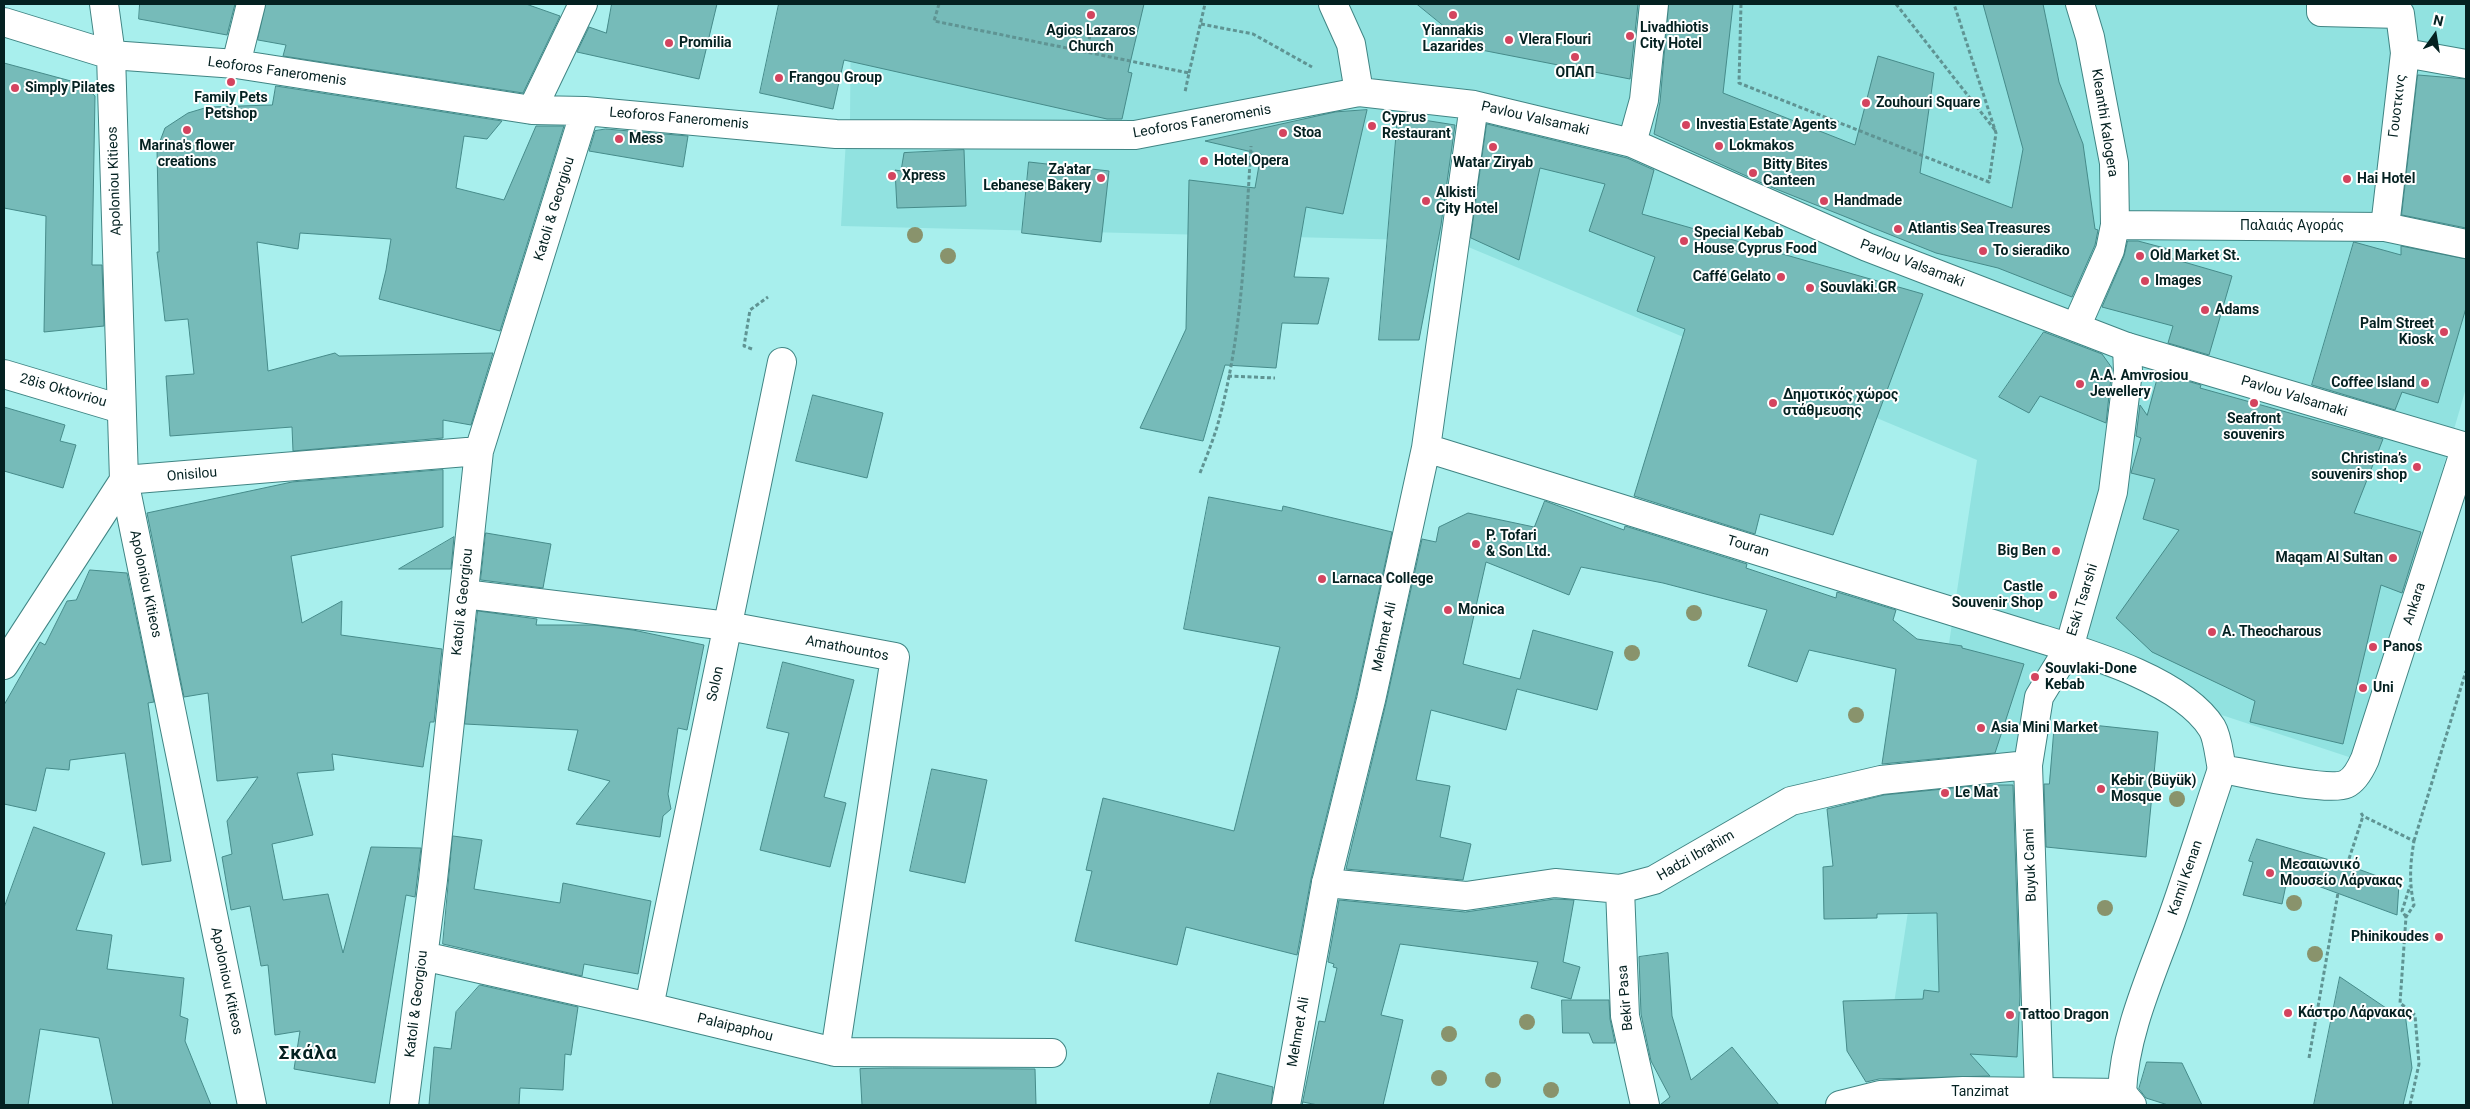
<!DOCTYPE html>
<meta charset="utf-8">
<style>
body{margin:0}
#map{position:relative;width:2470px;height:1109px;overflow:hidden;background:#a8efed;font-family:Roboto,sans-serif}
canvas{display:block}
.frame{position:absolute;inset:0;border:5px solid #042121;pointer-events:none}
.north{position:absolute;left:2410px;top:10px;width:50px;height:50px;-webkit-text-stroke:4px #fff;paint-order:stroke;rotate:13deg;font-size:14px;font-weight:700;line-height:20px;text-align:center;color:#042121}
.north::after{content:'';display:block;margin:auto;width:18px;height:22px;background:#042121;clip-path:polygon(50% 0,100% 100%,50% 72%,0 100%)}
</style>
<div id="map">
<canvas width="2470" height="1109"></canvas>
<div class="frame"></div>
<div class="north">N</div>
</div>
<script>
const g = document.querySelector('canvas').getContext('2d');
g.lineJoin = 'round';
function paint(path, color) {
  g.fillStyle = color;
  g.fill(path, 'evenodd');
}
function trace(path, color, width, dash) {
  g.strokeStyle = color;
  g.lineWidth = width;
  g.lineCap = dash ? 'butt' : 'round';
  g.setLineDash(dash || []);
  g.stroke(path);
}
function label(font, color, halo, rows, align = 'center') {
  g.font = font + ' Roboto,sans-serif';
  g.lineWidth = 4;
  g.setLineDash([]);
  g.textBaseline = 'middle';
  g.strokeStyle = halo;
  g.fillStyle = color;
  for (const [text, x, y, turn = 0] of rows) {
    g.save();
    g.translate(x, y);
    g.rotate((+turn || 0) * Math.PI / 180);
    g.textAlign = isNaN(turn) ? turn : align;
    if (halo) g.strokeText(text, 0, 0);
    g.fillText(text, 0, 0);
    g.restore();
  }
}
const built = new Path2D(`
 M851,4H2466V388L2358,760L2046,657L2016,776L2030,1081L1880,1095L1977,460L1454,241L841,226L846,139L850,120Z`);
const building = new Path2D(`
 M140,4H235L227,35L139,19Z
 M266,4H526L560,16L523,93L283,56L286,45L258,40Z
 M612,4H717L699,79L577,52L589,27L606,33Z
 M779,4H1144L1128,72L1132,73L1122,119H1107L844,60L833,109L760,93Z
 M1417,4H1638L1630,79L1471,48Z
 M1669,4H1733L1723,93L1855,145L1878,56L1934,73L1920,173L2012,208L2023,149L1983,4H2043L2059,82L2083,144L2095,229L2098,230L2095,245L2072,297L1998,268L1936,253L1766,185L1654,134L1660,102Z
 M4,63L82,84L95,96L92,265H102L104,326L44,332L46,216L4,208Z
 M2418,75L2466,79V228L2402,215Z
 M276,86L502,121L487,139L464,136L456,188L504,200L536,126H564L500,331L379,299L386,270L391,239L300,233L298,249L257,242L268,371L335,353L339,356L493,353L471,425L443,420V438L293,451L292,427L170,436L166,376L194,374L188,319L165,321L157,252H159L157,149L165,128L188,113L208,107L272,105Z
 M1367,110L1343,214L1306,207L1294,277L1329,278L1318,324L1282,323L1276,368L1225,365L1203,441L1140,428L1186,329L1189,180L1255,188L1261,154L1205,141L1335,112Z
 M1398,116L1455,125L1441,225L1419,340H1379Z
 M1487,124L1627,158L1654,170L1642,214L1923,294L1833,535L1760,514L1755,534L1634,496L1685,329L1637,311L1655,257L1589,231L1605,184L1540,168L1519,260L1471,238Z
 M606,129L688,136L683,167L589,151L595,131Z
 M964,150L966,206L897,208L895,170L901,171L904,153Z
 M1029,162L1109,171L1101,242L1022,233Z
 M2128,241H2138L2172,250L2170,258L2232,276L2209,355L2168,343L2173,326L2102,307L2124,256Z
 M2354,242L2401,255V246L2466,259V308L2438,403L2402,392L2395,410L2312,385Z
 M2044,332L2102,354L2112,368L2106,423L2040,396L2029,413L1999,397Z
 M2159,373L2201,385L2200,388L2383,439L2354,513L2421,532L2402,593L2381,585L2343,744L2250,722L2255,701L2152,652L2116,618L2179,530L2143,519L2155,479L2131,473L2141,438L2136,436L2140,405L2147,415Z
 M813,395L883,413L867,478L796,461Z
 M4,407L65,425L60,441L76,445L63,488L4,471Z
 M443,470V527L291,556L302,623L342,601L341,635L442,649L434,722H430L423,767L332,754L334,770L297,773L313,835L272,844L283,900L328,894L343,953L371,847L421,848L415,897L406,895L375,1083L294,1069L300,1031L275,1035L268,965L261,966L250,906L231,910L222,857L232,854L227,821L258,777L217,781L208,693L184,697L147,513L292,482Z
 M1209,497L1282,511L1283,506L1392,532L1356,696L1311,879L1297,955L1186,927L1177,965L1075,941L1092,871L1086,870L1103,798L1234,831L1280,647L1184,629Z
 M1545,501L1624,530L1625,526L1747,564L1746,568L1836,598L1837,592L1896,610L1893,620L1917,639L1962,646V648L2024,664L1995,753L1882,764L1896,669L1809,650L1797,682L1748,666L1767,610L1663,583L1581,567L1569,595L1486,562L1463,664L1520,679L1533,630L1613,652L1597,710L1517,689L1506,730L1431,710L1416,780L1450,786L1440,837L1471,844L1463,880L1346,869L1386,703L1422,539L1436,542L1439,527L1468,513L1534,527Z
 M486,533L551,544L543,588L481,580Z
 M454,537L451,569H399Z
 M90,570L127,573L154,702L148,703L171,861L142,865L125,753L70,760L69,770L46,768L36,811L4,804V705L40,642L45,645L67,601L76,600Z
 M478,611L537,619L536,625H594L633,630L704,645L687,730L678,728L668,794L671,809L663,816L660,837L576,824L610,781L568,770L578,730L465,724Z
 M783,662L854,680L824,797L846,803L830,867L760,850L789,733L767,728Z
 M2055,721L2158,732L2146,857L2046,847L2044,784H2049Z
 M932,769L987,780L965,883L910,871Z
 M1984,785H2013L2020,996L2017,1057L1970,1054L1990,1076L1879,1079L1866,1082L1847,1051L1843,1001L1923,999L1924,990L1939,992L1937,913L1877,914V918L1824,919L1823,867L1833,866L1827,809L1884,795Z
 M34,827L105,853L76,930L112,935L107,969L184,978L180,1016L188,1019L185,1041L211,1105H113L99,1038L40,1029L28,1105H4V908Z
 M453,836L482,840L474,889L560,903L563,883L651,901L638,974L584,964L582,976L443,944Z
 M2257,839L2347,865L2399,884L2397,915L2288,875L2282,904L2243,895L2253,862L2249,861Z
 M1555,899L1574,900L1563,962L1580,967L1571,999L1531,988L1538,962L1400,944L1381,1015L1403,1020L1383,1105H1318L1303,1102L1302,1105L1319,1021L1325,1022L1337,968L1333,967L1334,964L1328,962L1339,900L1465,912Z
 M1668,953L1672,1016L1691,1080L1732,1047L1779,1105H1660L1670,1097L1651,1061L1641,1014L1639,957Z
 M2340,977L2389,1010L2405,1013L2412,1068L2403,1105H2314Z
 M480,985L578,1007L571,1055L565,1054L563,1090L520,1088L519,1105H429L434,1047L451,1049L456,1012Z
 M1562,1000H1609L1610,1019L1615,1043H1593L1589,1033H1563Z
 M2147,1062L2182,1063L2202,1105H2168L2146,1098L2139,1089Z
 M893,1068L1035,1069L1036,1105H862L860,1069Z
 M1218,1073L1273,1087L1271,1105H1210Z`);
const path = new Path2D(`
 M939,4L934,21L1189,73L1185,92
 M1741,4L1739,83L1989,182L1996,133L1954,4
 M1896,4L1995,130
 M1201,24L1253,34L1312,67
 M1086,52L1092,27
 M1189,73L1205,4
 M752,349L744,346L750,310L768,297
 M1228,376L1275,378
 M1200,473C1206,458 1212,443 1217,427C1243,336 1245,239 1251,146
 M2361,813L2363,816L2414,841C2410,864 2409,883 2414,905L2406,917L2400,1003L2415,1015L2419,1064L2410,1105
 M2414,841L2466,671
 M2347,865L2363,816
 M2406,917L2402,911L2410,886
 M2309,1058L2338,893`);
const street = new Path2D(`
 M2321,4V12L2400,14L2405,53L2385,227
 M2405,53L2466,64
 M111,55L236,64L532,110L585,111L836,134L1135,135L1359,92
 M236,64L251,4
 M532,110L583,4
 M2115,225L2385,227L2466,244
 M2076,327L2110,250L2115,225L2114,163L2090,37L2080,4
 M4,374L121,409
 M124,480L479,451
 M464,594L728,626L895,657L835,1052
 M1326,883L1466,896L1555,883L1620,889L1654,880L1791,801L1881,780L2028,765
 M1620,889L1625,1016L1645,1105
 M423,956L649,1007L835,1052L1052,1053
 M649,1007L782,362
 M2122,1093C2124,1035 2151,976 2171,921C2189,871 2205,819 2222,769
 M404,1105L433,880L479,451L585,111
 M2037,1105L2039,1092L2028,765L2039,697L2069,648L2113,492L2128,371L2127,347`);
const secondary = new Path2D(`
 M104,4L111,55L124,480L252,1105
 M1333,4L1351,44L1359,92L1474,105L1632,143L1867,247L2127,347L2466,447
 M4,22L111,55
 M1632,143L1644,100L1654,4
 M1426,448L2035,637C2087,653 2182,680 2212,728C2218,738 2219,756 2222,769C2245,773 2329,792 2346,784C2355,780 2361,768 2365,759L2466,446
 M4,665L124,480
 M1286,1105L1326,883L1371,700L1426,448L1474,105
 M1840,1105L1880,1095L1963,1091L2122,1093L2132,1105`);
const trees = [
 [915,235],
 [948,256],
 [1694,613],
 [1632,653],
 [1856,715],
 [2177,799],
 [2294,903],
 [2105,908],
 [2315,954],
 [1527,1022],
 [1449,1034],
 [1439,1078],
 [1493,1080],
 [1551,1090]
];
const markers = [
 [1091,15,5,"#d4445f"],
 [1453,15,5,"#d4445f"],
 [1630,36,5,"#d4445f"],
 [1509,40,5,"#d4445f"],
 [669,43,5,"#d4445f"],
 [1575,57,5,"#d4445f"],
 [779,78,5,"#d4445f"],
 [231,82,5,"#d4445f"],
 [15,88,5,"#d4445f"],
 [1866,103,5,"#d4445f"],
 [1686,125,5,"#d4445f"],
 [1372,126,5,"#d4445f"],
 [187,130,5,"#d4445f"],
 [1283,133,5,"#d4445f"],
 [619,139,5,"#d4445f"],
 [1719,146,5,"#d4445f"],
 [1493,147,5,"#d4445f"],
 [1204,161,5,"#d4445f"],
 [1753,173,5,"#d4445f"],
 [892,176,5,"#d4445f"],
 [1101,178,5,"#d4445f"],
 [2347,179,5,"#d4445f"],
 [1426,201,5,"#d4445f"],
 [1824,201,5,"#d4445f"],
 [1898,229,5,"#d4445f"],
 [1684,241,5,"#d4445f"],
 [1983,251,5,"#d4445f"],
 [2140,256,5,"#d4445f"],
 [1781,277,5,"#d4445f"],
 [2145,281,5,"#d4445f"],
 [1810,288,5,"#d4445f"],
 [2205,310,5,"#d4445f"],
 [2444,332,5,"#d4445f"],
 [2425,383,5,"#d4445f"],
 [2080,384,5,"#d4445f"],
 [1773,403,5,"#d4445f"],
 [2254,403,5,"#d4445f"],
 [2417,467,5,"#d4445f"],
 [1476,544,5,"#d4445f"],
 [2056,551,5,"#d4445f"],
 [2393,558,5,"#d4445f"],
 [1322,579,5,"#d4445f"],
 [2053,595,5,"#d4445f"],
 [1448,610,5,"#d4445f"],
 [2212,632,5,"#d4445f"],
 [2373,647,5,"#d4445f"],
 [2035,677,5,"#d4445f"],
 [2363,688,5,"#d4445f"],
 [1981,728,5,"#d4445f"],
 [2101,789,5,"#d4445f"],
 [1945,793,5,"#d4445f"],
 [2270,873,5,"#d4445f"],
 [2439,937,5,"#d4445f"],
 [2288,1013,5,"#d4445f"],
 [2010,1015,5,"#d4445f"]
];
const poiNames = [
 ["Livadhiotis",1640,28],
 ["City Hotel",1640,44],
 ["Agios Lazaros",1091,31,"center"],
 ["Church",1091,47,"center"],
 ["Yiannakis",1453,31,"center"],
 ["Lazarides",1453,47,"center"],
 ["Vlera Flouri",1519,40],
 ["Promilia",679,43],
 ["ΟΠΑΠ",1575,73,"center"],
 ["Frangou Group",789,78],
 ["Simply Pilates",25,88],
 ["Family Pets",231,98,"center"],
 ["Petshop",231,114,"center"],
 ["Zouhouri Square",1876,103],
 ["Cyprus",1382,118],
 ["Restaurant",1382,134],
 ["Investia Estate Agents",1696,125],
 ["Stoa",1293,133],
 ["Mess",629,139],
 ["Marina's flower",187,146,"center"],
 ["creations",187,162,"center"],
 ["Lokmakos",1729,146],
 ["Hotel Opera",1214,161],
 ["Watar Ziryab",1493,163,"center"],
 ["Bitty Bites",1763,165],
 ["Canteen",1763,181],
 ["Za'atar",1091,170,"right"],
 ["Lebanese Bakery",1091,186,"right"],
 ["Xpress",902,176],
 ["Hai Hotel",2357,179],
 ["Alkisti",1436,193],
 ["City Hotel",1436,209],
 ["Handmade",1834,201],
 ["Atlantis Sea Treasures",1908,229],
 ["Special Kebab",1694,233],
 ["House Cyprus Food",1694,249],
 ["To sieradiko",1993,251],
 ["Old Market St.",2150,256],
 ["Caffé Gelato",1771,277,"right"],
 ["Images",2155,281],
 ["Souvlaki.GR",1820,288],
 ["Adams",2215,310],
 ["Palm Street",2434,324,"right"],
 ["Kiosk",2434,340,"right"],
 ["A.A. Amvrosiou",2090,376],
 ["Jewellery",2090,392],
 ["Coffee Island",2415,383,"right"],
 ["Δημοτικός χώρος",1783,395],
 ["στάθμευσης",1783,411],
 ["Seafront",2254,419,"center"],
 ["souvenirs",2254,435,"center"],
 ["Christina’s",2407,459,"right"],
 ["souvenirs shop",2407,475,"right"],
 ["P. Tofari",1486,536],
 ["& Son Ltd.",1486,552],
 ["Big Ben",2046,551,"right"],
 ["Maqam Al Sultan",2383,558,"right"],
 ["Larnaca College",1332,579],
 ["Castle",2043,587,"right"],
 ["Souvenir Shop",2043,603,"right"],
 ["Monica",1458,610],
 ["A. Theocharous",2222,632],
 ["Panos",2383,647],
 ["Souvlaki-Done",2045,669],
 ["Kebab",2045,685],
 ["Uni",2373,688],
 ["Asia Mini Market",1991,728],
 ["Kebir (Büyük)",2111,781],
 ["Mosque",2111,797],
 ["Le Mat",1955,793],
 ["Μεσαιωνικό",2280,865],
 ["Μουσείο Λάρνακας",2280,881],
 ["Phinikoudes",2429,937,"right"],
 ["Κάστρο Λάρνακας",2298,1013],
 ["Tattoo Dragon",2020,1015]
];
const streetNames = [
 ["Leoforos Faneromenis",277,72,8],
 ["Γουοτκινς",2398,106,-83],
 ["Leoforos Faneromenis",679,119,5],
 ["Pavlou Valsamaki",1535,119,13],
 ["Leoforos Faneromenis",1202,122,-10],
 ["Kleanthi Kalogera",2104,123,81],
 ["Apoloniou Kitieos",115,181,-92],
 ["Katoli & Georgiou",555,209,-73],
 ["Παλαιάς Αγοράς",2292,226],
 ["Pavlou Valsamaki",1912,264,21],
 ["28is Oktovriou",63,391,16],
 ["Pavlou Valsamaki",2294,397,17],
 ["Onisilou",192,475,-5],
 ["Touran",1748,547,17],
 ["Apoloniou Kitieos",145,584,78],
 ["Eski Tsarshi",2083,600,-73],
 ["Katoli & Georgiou",463,602,-84],
 ["Ankara",2415,604,-72],
 ["Mehmet Ali",1385,637,-78],
 ["Amathountos",847,649,11],
 ["Solon",716,684,-78],
 ["Hadzi Ibrahim",1696,856,-30],
 ["Buyuk Cami",2031,865,-92],
 ["Kamil Kenan",2186,878,-71],
 ["Apoloniou Kitieos",226,981,78],
 ["Bekir Pasa",1626,998,-95],
 ["Katoli & Georgiou",417,1004,-83],
 ["Palaipaphou",735,1028,14],
 ["Mehmet Ali",1299,1032,-80],
 ["Tanzimat",1980,1092]
];
const districtNames = [
 ["Σκάλα",308,1054]
];
paint(built, '#91e2e0');
paint(building, '#76bbb9');
trace(building, '#468b8a', 1);
trace(street, '#408584', 30);
trace(secondary, '#408584', 30);
trace(path, '#5f9493', 3, [4, 2.5]);
trace(street, '#fff', 28);
trace(secondary, '#fff', 28);
g.fillStyle = '#89936c';
for (const [x, y] of trees) {
  g.beginPath();
  g.arc(x, y, 8, 0, 2 * Math.PI);
  g.fill();
}
for (const [x, y, r, color] of markers) {
  const dot = new Path2D();
  dot.arc(x, y, r, 0, 2 * Math.PI);
  g.fillStyle = color;
  g.fill(dot);
  trace(dot, '#fff', 2);
}
label('bold 14px', '#042121', '#fff', poiNames, 'left');
label('14px', '#042121', '#fff', streetNames);
g.letterSpacing = '1px';
label('bold 19px', '#042121', '#fff', districtNames);
g.letterSpacing = '0px';
</script>
